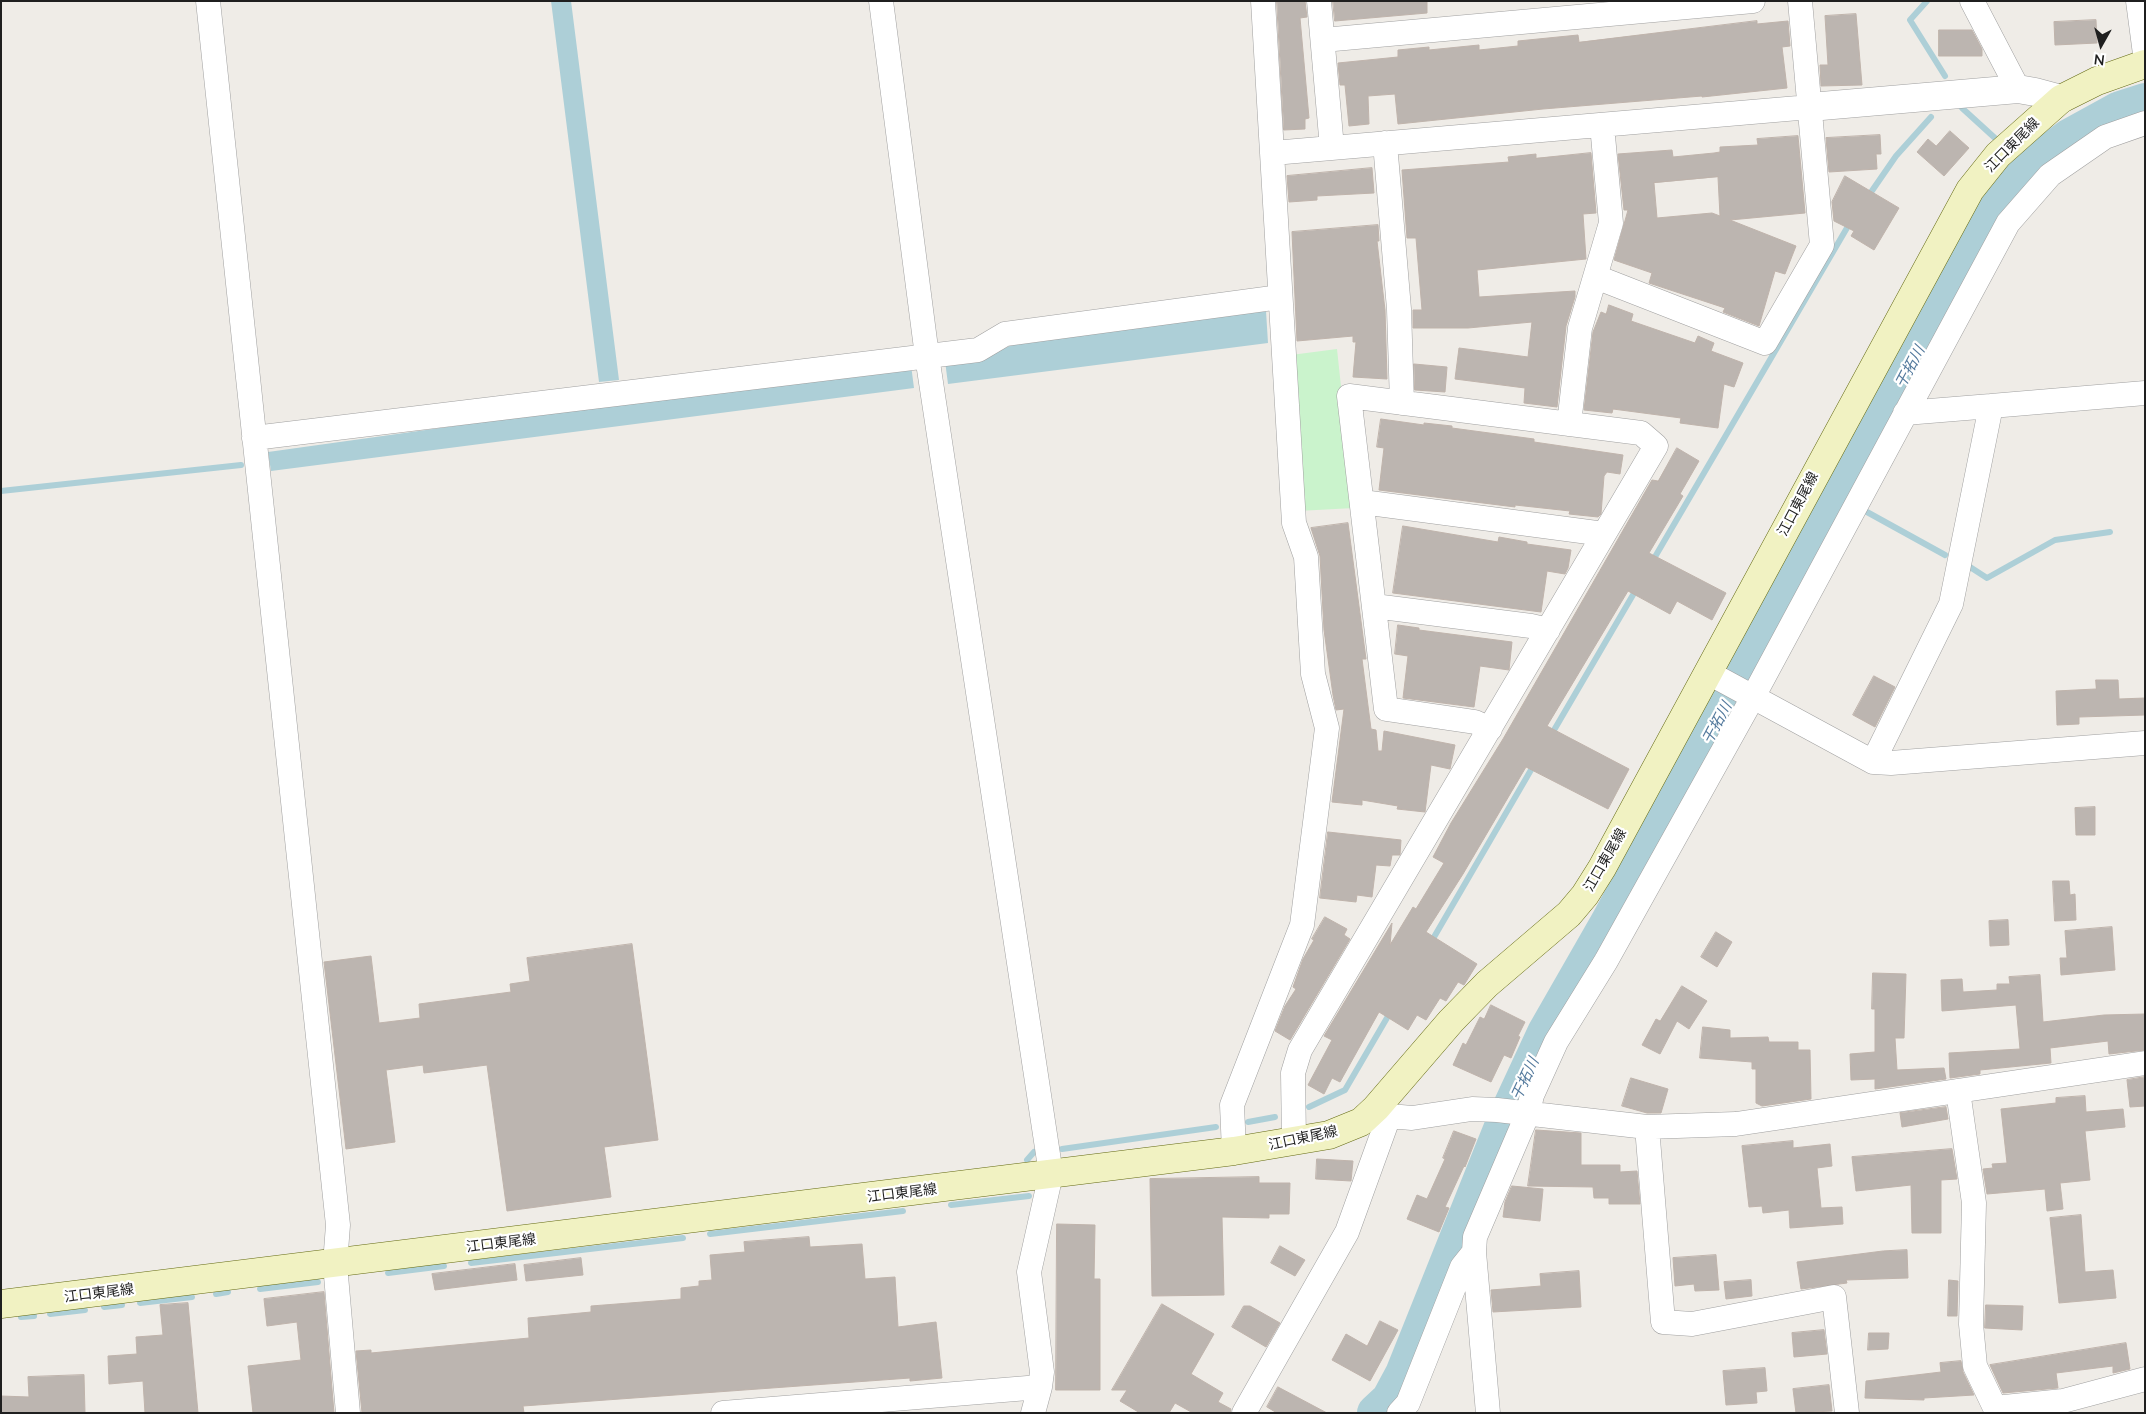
<!DOCTYPE html>
<meta charset="utf-8">
<style>
body{margin:0}
#map{position:relative;width:2146px;height:1414px;overflow:hidden;background:#efece7;font-family:Lato,sans-serif}
canvas{display:block}
.frame{position:absolute;inset:0;border:2px solid #1f1f1f;pointer-events:none}
.north{position:absolute;left:2076px;top:20px;width:50px;height:50px;-webkit-text-stroke:4px #fff;paint-order:stroke;rotate:187deg;font-size:14px;font-weight:700;line-height:20px;text-align:center;color:#1f1f1f}
.north::after{content:'';display:block;margin:auto;width:18px;height:22px;background:#1f1f1f;clip-path:polygon(50% 0,100% 100%,50% 72%,0 100%)}
</style>
<div id="map">
<canvas width="2146" height="1414"></canvas>
<div class="frame"></div>
<div class="north">N</div>
</div>
<script>
const g = document.querySelector('canvas').getContext('2d');
g.lineJoin = 'round';
function paint(path, color) {
  g.fillStyle = color;
  g.fill(path, 'evenodd');
}
function trace(path, color, width, dash) {
  g.strokeStyle = color;
  g.lineWidth = width;
  g.lineCap = dash ? 'butt' : 'round';
  g.setLineDash(dash || []);
  g.stroke(path);
}
function label(font, color, halo, rows, align = 'center') {
  g.font = font + ' Lato,"Noto Sans JP",sans-serif';
  g.lineWidth = 4.5;
  g.setLineDash([]);
  g.textBaseline = 'middle';
  g.strokeStyle = halo;
  g.fillStyle = color;
  for (const [text, x, y, turn = 0] of rows) {
    g.save();
    g.translate(x, y);
    g.rotate((+turn || 0) * Math.PI / 180);
    g.textAlign = isNaN(turn) ? turn : align;
    if (halo) g.strokeText(text, 0, 0);
    g.fillText(text, 0, 0);
    g.restore();
  }
}
const park = new Path2D(`
 M1337,349L1354,508L1298,511L1291,355Z`);
const water = new Path2D(`
 M551,1H571L619,380L599,382Z
 M1266,311L1268,343L948,384L945,361L990,355L1014,344Z
 M911,365L914,388L271,471L268,452L612,404Z`);
const stream = new Path2D(`
 M1927,1L1910,20L1945,76
 M1962,108L1996,139
 M1867,198L1896,156L1931,117
 M1,491L241,465
 M1867,512L1945,555
 M1652,562L1851,221
 M1970,567L1987,578L2055,540L2110,532
 M1550,737L1637,588
 M1430,944L1535,763
 M1309,1107L1345,1090L1391,1011
 M1248,1122L1275,1117
 M1062,1149L1216,1127
 M1027,1160L1034,1152
 M951,1205L1029,1196
 M710,1234L903,1211
 M471,1263L683,1238
 M388,1273L444,1266
 M260,1289L318,1282
 M216,1294L228,1292
 M140,1303L192,1297
 M104,1307L122,1305
 M50,1314L85,1310
 M21,1317L34,1316`);
const river = new Path2D(`
 M1376,1413L1390,1400L1404,1374L1507,1117L1546,1033L1609,923L1994,211L2022,173L2069,138L2120,110L2145,102`);
const building = new Path2D(`
 M1277,1H1305L1307,17L1300,18L1309,118L1305,119V129L1284,130Z
 M1333,1H1427V13L1335,21Z
 M1856,14L1862,85L1821,86L1820,65H1828L1825,16Z
 M2096,20L2097,43L2055,45L2054,22Z
 M1757,21V24L1788,21L1790,46L1782,47L1787,88L1702,97V96L1543,109L1398,124L1395,94L1368,96L1369,124L1349,126L1345,85H1340L1338,63L1398,57V50L1429,47V50L1479,45V50L1518,46V41L1578,35L1579,42Z
 M1939,30H1972L1982,49V56H1939Z
 M1950,131L1969,148L1944,176L1917,152L1928,139L1936,146Z
 M1880,135L1881,154H1876L1877,169L1829,172L1826,138Z
 M1798,136L1805,213L1730,220L1796,246L1785,274L1775,271L1759,326L1723,312L1725,308L1649,283L1652,273L1614,260L1628,210H1624L1618,154L1672,150L1673,157L1714,153L1720,152V147L1758,145L1757,139ZM1718,177L1720,216L1712,213L1657,218L1654,183Z
 M1591,153L1596,213L1583,214L1586,259L1477,270L1479,297L1575,291V297L1566,326L1557,407L1524,403L1525,388L1455,379L1459,348L1528,357L1532,322L1468,328H1413V310H1422L1416,238H1407L1402,170L1509,162L1508,157L1536,154V158Z
 M1372,168L1374,193L1317,196V200L1289,202L1287,176Z
 M1845,176L1899,208L1874,250L1851,236L1854,231L1834,221L1832,202Z
 M1378,225L1379,241H1377L1385,310L1387,379L1353,377L1356,342H1353V336L1297,341L1292,232Z
 M1609,305L1633,314L1631,321L1695,343L1698,336L1714,343L1711,351L1743,363L1734,387L1724,384L1718,428L1680,423L1681,418L1613,409L1612,413L1584,410L1593,332L1601,312L1606,314Z
 M1414,364L1447,367L1445,392L1415,390Z
 M1381,419L1424,425V423L1452,426V428L1534,439V442L1623,455L1620,474L1607,472L1604,476L1601,514L1598,517L1569,514L1570,511L1515,505V507L1379,490L1384,448L1377,447Z
 M1677,448L1699,461L1680,494L1683,496L1649,553L1726,593L1712,620L1677,601L1670,614L1628,591L1547,726L1629,769L1608,809L1526,767L1463,874L1426,932L1477,964L1464,985L1458,982L1446,1001L1440,998L1426,1020L1417,1015L1408,1030L1379,1012L1340,1082L1332,1078L1324,1094L1308,1085L1332,1040L1324,1036L1392,923L1390,945L1413,907L1416,909L1444,863L1433,857L1451,823L1503,739L1652,480L1658,481Z
 M1348,523L1366,659H1362L1371,729L1376,730L1378,751H1382L1384,731L1455,745L1450,769L1431,765L1425,812L1397,809L1398,806L1362,800V805L1332,802L1344,709L1336,710L1333,695L1324,630L1320,556L1311,528Z
 M1403,526L1498,542L1499,537L1527,542V544L1571,550L1568,568L1565,574L1547,571L1541,612L1393,593Z
 M1398,625L1419,628V630L1512,642L1509,670L1480,666L1474,707L1403,698L1408,656L1395,654Z
 M1874,676L1895,687L1875,727L1853,715Z
 M2096,680H2118L2119,699L2145,698V715L2079,717V724L2057,725L2056,691L2096,689Z
 M2095,807V835H2076L2075,808Z
 M1328,832L1401,840L1400,855H1392L1390,866L1376,865L1372,897L1357,895L1356,902L1320,898Z
 M2053,881H2069L2070,895L2075,894L2076,920L2055,921Z
 M1325,917L1347,929L1344,935L1350,939L1290,1040L1275,1031L1285,1006L1296,989L1293,987L1303,959L1314,940L1312,939Z
 M2008,920L2009,945L1990,946L1989,921Z
 M2112,927L2115,970L2061,975L2060,958H2067L2065,931Z
 M1716,932L1732,942L1717,967L1701,957Z
 M632,944L658,1140L604,1147L611,1197L507,1211L487,1065L424,1073L423,1065L386,1070L395,1142L346,1149L324,962L371,956L379,1023L420,1018L419,1004L511,992L510,984L530,981L527,958Z
 M1873,973L1906,974L1904,1038H1895L1897,1070L1944,1068L1946,1079L1875,1089V1079L1851,1080L1850,1054L1875,1052V1009H1872Z
 M2040,975L2043,1022L2104,1015L2145,1014V1050L2109,1054L2108,1041L2050,1048L2051,1063L1980,1070V1074L1950,1078L1949,1053L2020,1049L2016,1005L1942,1011L1941,980L1962,979L1963,992L1997,990V984H2010L2009,977Z
 M1682,986L1707,1001L1689,1029L1677,1021L1660,1054L1642,1045L1656,1019L1660,1021Z
 M1491,1005L1525,1022L1518,1036L1520,1037L1511,1058L1504,1055L1491,1082L1453,1065L1463,1043L1466,1045L1480,1017L1484,1019Z
 M1703,1027L1730,1030V1038L1768,1037L1769,1042H1798V1050H1810L1811,1099L1762,1106L1756,1103V1069H1752V1062L1700,1058Z
 M2145,1077V1106L2130,1107L2127,1080Z
 M1631,1078L1668,1089L1661,1113H1647L1622,1106Z
 M2085,1096L2086,1112L2123,1109L2125,1127L2085,1131L2090,1180L2060,1183L2063,1209L2047,1211L2045,1189L1987,1194L1983,1169L1993,1168L1992,1164L2007,1163L2001,1109L2056,1103V1098Z
 M1946,1107L1948,1119L1902,1127L1900,1113Z
 M1536,1130L1581,1133V1165H1620V1172L1637,1171L1640,1204H1609V1198H1594L1593,1187L1528,1186Z
 M1454,1131L1476,1139L1465,1167L1464,1166L1445,1207L1449,1208L1439,1232L1407,1219L1417,1195L1427,1199L1445,1159L1443,1158Z
 M1793,1141V1148L1830,1144L1832,1166L1817,1168L1821,1208L1842,1207L1843,1224L1790,1228L1789,1210L1763,1213L1762,1206L1749,1207L1742,1146Z
 M1952,1149L1957,1179L1941,1180V1233H1912L1911,1185L1856,1191L1852,1157Z
 M1317,1159L1353,1161L1351,1181L1316,1179Z
 M1259,1177V1183H1290L1289,1214H1269V1218L1222,1217L1224,1295L1152,1296L1150,1179Z
 M1512,1186L1543,1189L1540,1221L1503,1217L1505,1202Z
 M2081,1215L2085,1272L2113,1270L2116,1298L2059,1303L2050,1218Z
 M1057,1224L1095,1225L1094,1279H1100V1390H1056Z
 M809,1237L810,1247L862,1244L865,1279L895,1277L898,1327L936,1322L942,1378L910,1381V1378L523,1406L524,1413H362L356,1351L371,1350V1353L529,1338L528,1318L591,1312V1306L681,1299V1288L699,1286V1281L712,1280L710,1255L745,1252L744,1242Z
 M1280,1246L1305,1260L1295,1276L1271,1263Z
 M1907,1250L1908,1278L1846,1280L1847,1283L1801,1289L1797,1262L1883,1251Z
 M1716,1255L1719,1290L1695,1291L1694,1284L1675,1286L1673,1258Z
 M581,1258L583,1275L526,1281L524,1265Z
 M515,1264L517,1280L435,1290L432,1274Z
 M1579,1271L1581,1307L1493,1312L1491,1290L1541,1286L1540,1274Z
 M1751,1280L1752,1296L1726,1299L1724,1282Z
 M1949,1280L1958,1281L1957,1316H1948Z
 M324,1292L334,1413H253L248,1366L301,1360L297,1322L267,1326L264,1299Z
 M188,1303L198,1413H145L143,1381L109,1384L108,1356L137,1354L136,1337L163,1335L160,1305Z
 M1162,1304L1214,1334L1191,1374L1223,1393L1218,1402L1231,1409L1230,1413H1193L1175,1403L1169,1413H1140L1120,1401L1127,1390H1112Z
 M1986,1305L2023,1306L2022,1330L1985,1328Z
 M1244,1306H1250L1280,1323L1266,1347L1232,1327Z
 M1380,1321L1398,1330L1370,1381L1332,1360L1346,1334L1367,1346Z
 M1824,1330L1827,1354L1794,1357L1792,1333Z
 M1869,1333H1889L1888,1349L1868,1350Z
 M2126,1343L2130,1369L2113,1373V1366L2056,1373L2058,1388L2003,1393L1990,1365Z
 M1961,1361L1963,1372L1974,1395L1924,1398V1400L1865,1398L1866,1381L1941,1372L1940,1363Z
 M1765,1368L1767,1391L1756,1392L1757,1403L1726,1405L1723,1371Z
 M84,1375L85,1413H1V1396L29,1397L28,1377Z
 M1829,1385L1832,1411L1796,1413L1793,1389Z
 M1278,1387L1327,1413H1277L1267,1407Z`);
const minor = new Path2D(`
 M208,1L338,1225L335,1264L348,1413
 M881,1L927,356L1051,1174L1029,1272L1042,1372L1040,1387L1033,1413
 M1319,1L1332,148
 M1972,1L2018,89
 M2138,1L2145,54
 M1323,40L1753,1
 M1385,143L1399,309L1402,403
 M1273,153L1810,107
 M1596,277L1765,343L1822,245L1800,1
 M1905,413L1991,406
 M1569,424L1580,328L1611,223L1602,125
 M254,438L978,350L1005,334L1280,297
 M1362,502L1604,534
 M1374,606L1531,626L1548,630
 M1707,672L1873,762L1891,763L2145,743
 M1873,762L1951,604L1991,406L2145,393
 M1958,1091L1974,1203L1971,1324L1975,1366L1995,1408L2063,1401L2145,1379
 M1376,1108L1389,1116L1412,1118L1472,1109L1497,1110L1647,1127L1736,1124L2145,1063
 M1647,1127L1663,1322L1692,1324L1834,1297L1847,1413
 M1294,1141L1293,1073L1300,1050C1419,849 1538,648 1656,446L1641,433L1349,396L1386,709L1475,722L1490,729
 M1234,1151L1232,1105L1302,925L1327,728L1313,674L1306,557L1294,523L1263,1
 M723,1413L1040,1387
 M1244,1413L1347,1232L1389,1116
 M1399,1413L1408,1403L1462,1267L1474,1252
 M1488,1413L1474,1252L1475,1237L1528,1113L1532,1095L1556,1042L1606,961L1753,697L2008,223L2050,175L2105,137L2145,123`);
const tertiary = new Path2D(`
 M1810,107L2018,89L2035,92L2061,99`);
const secondary = new Path2D(`
 M1,1304L1234,1151L1329,1135L1361,1122L1376,1108L1451,1021L1487,984L1569,914L1585,895L1602,868L1970,190L1998,155L2061,99L2097,81L2145,64`);
const streetNames = [
 ["江口東尾線",2012,145,-45],
 ["江口東尾線",1798,504,-62],
 ["江口東尾線",1605,860,-60],
 ["江口東尾線",1303,1138,-12],
 ["江口東尾線",902,1193,-7],
 ["江口東尾線",501,1243,-7],
 ["江口東尾線",99,1293,-7]
];
const waterNames = [
 ["干拓川",1910,367,-62],
 ["干拓川",1717,723,-62],
 ["干拓川",1525,1079,-65]
];
paint(park, '#caf3cc');
paint(water, '#adcfd7');
trace(stream, '#adcfd7', 6);
trace(river, '#adcfd7', 38);
paint(building, '#bcb5b0');
trace(building, '#bfb3ab', 1);
trace(minor, '#a0a0a0', 25);
trace(tertiary, '#a0a0a0', 29);
trace(secondary, '#646a13', 29);
trace(minor, '#fff', 24);
trace(tertiary, '#fff', 28);
trace(secondary, '#f1f2c2', 28);
label('14px', '#1f1f1f', '#fff', streetNames);
label('italic 15px', '#547a9d', '#fff', waterNames);
</script>
